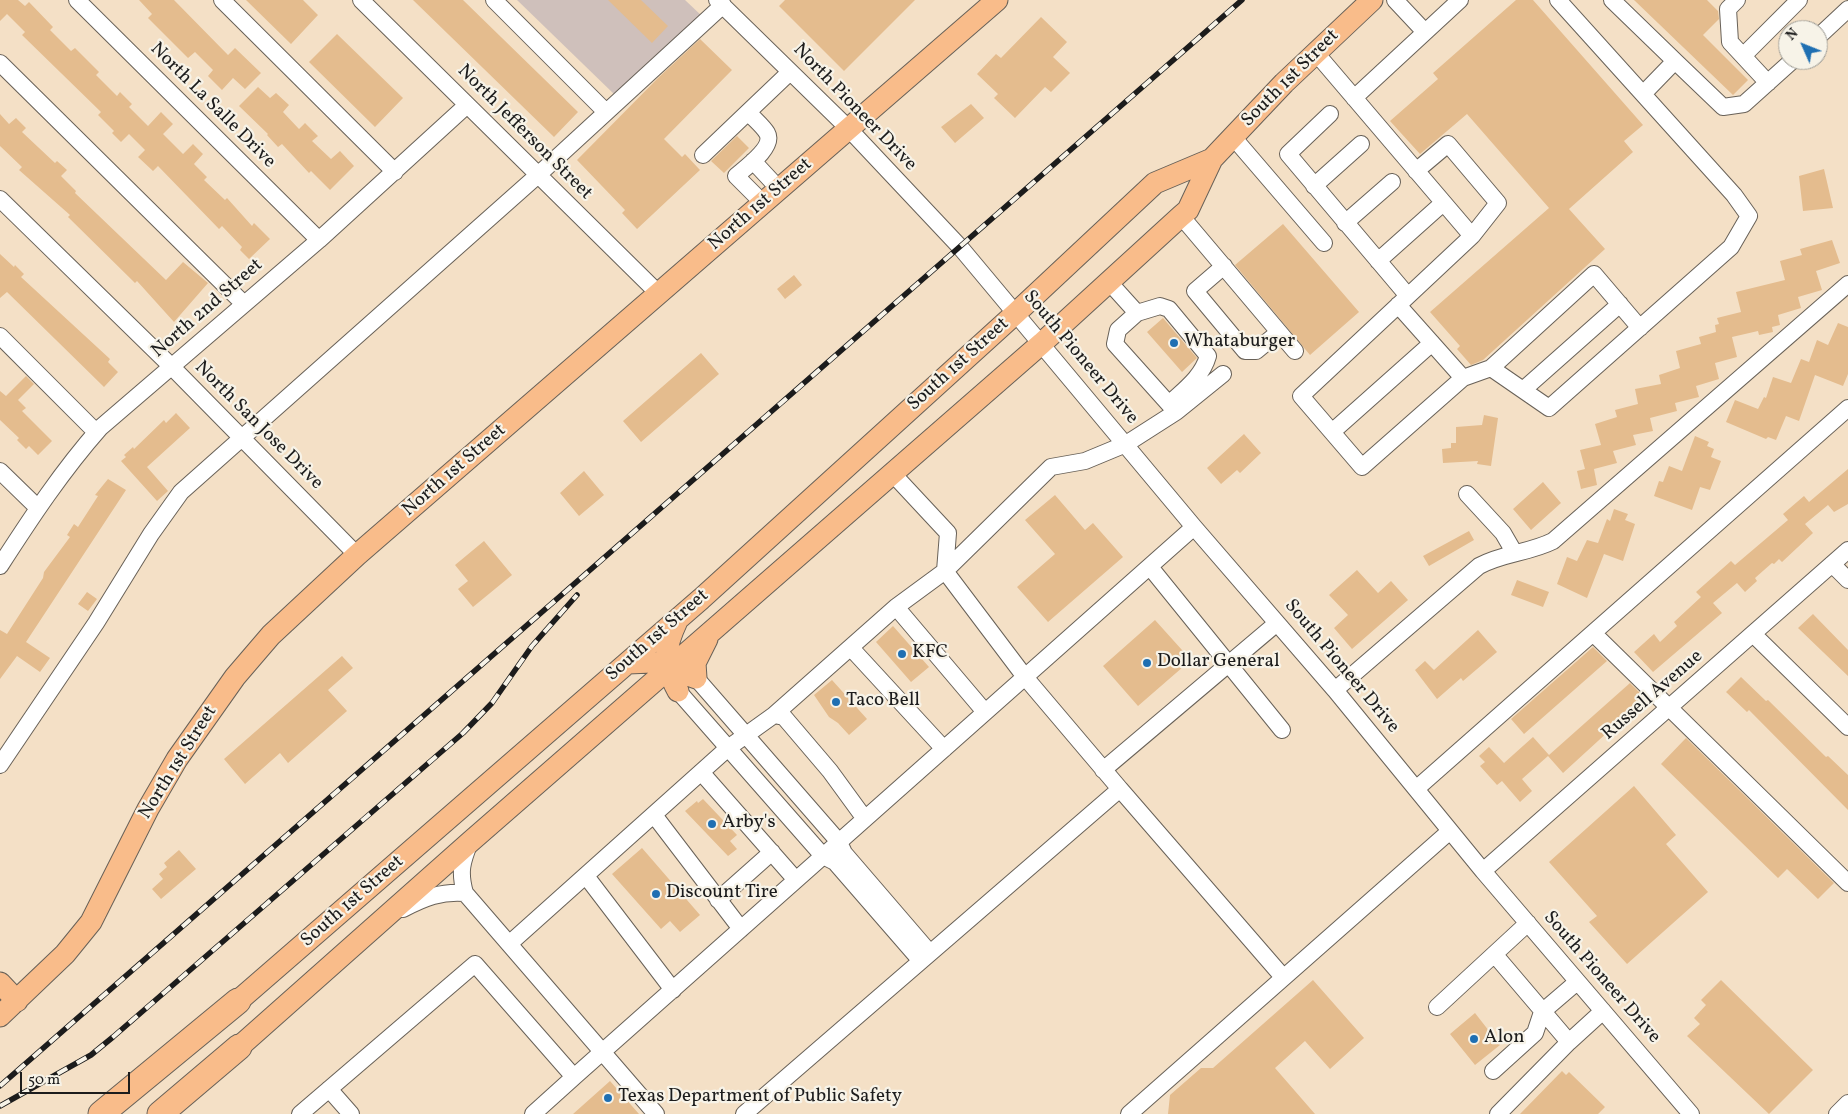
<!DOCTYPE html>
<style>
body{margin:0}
#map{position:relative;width:1848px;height:1114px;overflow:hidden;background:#f4e0c6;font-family:Vollkorn,serif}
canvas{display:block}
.north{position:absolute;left:1778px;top:20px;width:50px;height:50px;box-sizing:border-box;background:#f7f3e8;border:1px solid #9f9d96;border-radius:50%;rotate:314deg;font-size:14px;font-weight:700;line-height:20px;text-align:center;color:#1c1c1c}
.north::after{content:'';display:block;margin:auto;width:18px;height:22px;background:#1f6fb2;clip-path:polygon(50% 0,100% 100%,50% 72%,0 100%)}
.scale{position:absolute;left:20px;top:1072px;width:110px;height:22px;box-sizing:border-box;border:2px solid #1c1c1c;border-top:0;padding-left:6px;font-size:15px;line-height:18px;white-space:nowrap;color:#1c1c1c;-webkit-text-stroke:4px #f7f3e8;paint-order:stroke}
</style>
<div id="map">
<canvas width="1848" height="1114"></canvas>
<div class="north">N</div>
<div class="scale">50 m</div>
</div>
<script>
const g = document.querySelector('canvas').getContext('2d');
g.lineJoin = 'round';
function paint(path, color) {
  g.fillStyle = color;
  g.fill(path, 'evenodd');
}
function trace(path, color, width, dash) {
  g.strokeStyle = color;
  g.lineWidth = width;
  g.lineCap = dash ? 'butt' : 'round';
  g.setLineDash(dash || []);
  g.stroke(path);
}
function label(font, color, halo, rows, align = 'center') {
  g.font = font + ' Vollkorn,serif';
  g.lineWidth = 4.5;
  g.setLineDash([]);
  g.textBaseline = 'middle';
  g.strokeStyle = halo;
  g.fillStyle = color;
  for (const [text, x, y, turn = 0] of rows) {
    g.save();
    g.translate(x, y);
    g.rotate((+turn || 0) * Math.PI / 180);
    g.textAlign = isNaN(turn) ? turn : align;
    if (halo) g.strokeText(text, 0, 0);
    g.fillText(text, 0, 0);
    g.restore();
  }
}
const industrial = new Path2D(`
 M517,0H685L703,17L615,95Z`);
const building = new Path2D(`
 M0,0H18L25,6L29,2L53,27L50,30L71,51L75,48L99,72L96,75L117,96L120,92L132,104L129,107L148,126L161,112L173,124L163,134L183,154L193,144L203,154L194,164L207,177L204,180L225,200L227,198L252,226L254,223L270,239L249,259L240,250L242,247L222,226L219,229L158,166L153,171L138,157L145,150L129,134L121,142L112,133L114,131L98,115L101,112L22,35L25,32L7,14L0,21Z
 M139,0H174L228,55L235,48L261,73L245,89L233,78L222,90L208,76L213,70L195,52L188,58L148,18L152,14Z
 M246,0H303L318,15L291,44Z
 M413,0H463L578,112L554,137Z
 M608,0H641L668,26L652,43Z
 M785,0H915L844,71L779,6Z
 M1516,0H1533L1643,125L1624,141L1633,152L1569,209L1605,249L1483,360L1471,365L1457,349L1460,346L1430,312L1549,208L1467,114L1420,154L1390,121L1438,79L1433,73Z
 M1634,0H1707L1718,11L1719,19L1703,35L1748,80L1733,95Z
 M1041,17L1067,42L1053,57L1070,73L1051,92L1045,87L1015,118L994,98L998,94L977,74L996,54L1001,58Z
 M337,34L403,98L375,127L309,62Z
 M700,39L732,70L664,139L682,157L685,154L700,170L637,229L622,213L625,210L577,160L658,78Z
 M258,87L270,98L276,93L289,105L283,112L299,129L305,123L318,136L312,141L331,159L340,151L354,166L330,190L311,171L309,173L282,144L278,147L267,135L268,134L239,106Z
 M971,104L984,118L955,143L941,127Z
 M0,114L9,124L16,118L26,128L22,132L55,163L57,161L67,170L61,176L76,191L75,193L166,280L183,262L208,283L174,322L137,281L135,283L68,217L70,215L19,170L22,167L0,146Z
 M737,136L749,148L724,173L711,161Z
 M1824,169L1833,208L1803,211L1799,176Z
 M1283,224L1359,312L1310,355L1235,265Z
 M1832,240L1840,263L1816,271L1822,290L1798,297L1801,308L1778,315L1780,325L1772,327L1773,332L1759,335L1758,331L1732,337L1737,357L1715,363L1719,379L1696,386L1699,397L1675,403L1677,411L1650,418L1653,431L1633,435L1636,445L1613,451L1617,463L1594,469L1597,485L1581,489L1577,471L1585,469L1580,450L1601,445L1595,424L1617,417L1615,410L1638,404L1635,389L1661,384L1659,375L1680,368L1676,351L1701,344L1699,337L1716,332L1715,325L1719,324L1717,318L1741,312L1736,292L1785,280L1780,261L1802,255L1800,249Z
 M0,254L14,267L15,265L24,274L21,277L110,359L108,362L118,372L104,387L7,292L0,298Z
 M794,275L802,285L785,299L777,289Z
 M1163,318L1197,358L1182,372L1147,332Z
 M1838,323L1848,327V374L1843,386L1815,375L1799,421L1786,416L1776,440L1768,437L1766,439L1726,422L1735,400L1758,409L1764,397L1766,398L1773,377L1791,383L1801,359L1809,362L1817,340L1828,345Z
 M701,353L719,374L641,442L623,421Z
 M26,376L34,384L18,400L26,408L22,411L52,441L38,455L29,446L26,449L17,440L19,438L0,420V391L6,396Z
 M176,413L190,428L147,467L168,491L157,501L121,461L126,457L124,455L133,447L134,449L164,420L166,423Z
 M1484,415L1498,418L1491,466L1477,464L1478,461L1443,463L1442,449L1451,448V443H1456V427L1482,425Z
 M1244,434L1261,453L1240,473L1237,470L1221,484L1207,468Z
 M1695,436L1709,442L1707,446L1714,449L1711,457L1721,461L1710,490L1700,487L1692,510L1654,496L1659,481L1663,482L1669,466L1682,471Z
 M1848,469V504L1834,512L1828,505L1805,524L1813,533L1782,562L1779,559L1774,564L1772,563L1755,578L1757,581L1745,592L1737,583L1713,603L1722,613L1653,672L1634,652L1654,634L1660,642L1677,626L1674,622L1701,597L1696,592L1731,561L1735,565L1788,520L1783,514L1804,496L1809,502Z
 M584,471L604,495L579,516L560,493Z
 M108,479L126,490L26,642L50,658L40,672L17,656L0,679V630L7,634L43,578L44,572L70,537L67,535L74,524L78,527L98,496L95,495Z
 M1543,482L1561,503L1531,530L1513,509Z
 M1055,495L1085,530L1093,523L1123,557L1048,622L1017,587L1055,554L1025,520Z
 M1614,509L1628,514L1625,520L1635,524L1623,561L1604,554L1587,598L1557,584L1567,557L1577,561L1587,540L1598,543L1607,519L1610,521Z
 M1469,531L1474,540L1429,566L1423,556Z
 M484,541L512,575L473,607L458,589L468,581L455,565Z
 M1357,570L1378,593L1391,581L1408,600L1352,649L1334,628L1348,615L1329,595Z
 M1517,580L1549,592L1543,607L1511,595Z
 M87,592L97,599L88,611L78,604Z
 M1813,614L1848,650V676L1798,628Z
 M1155,620L1191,660L1138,706L1103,666Z
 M893,626L929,667L911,682L876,642Z
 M1478,630L1497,652L1463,681L1461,678L1437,699L1415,670L1425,661L1434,670Z
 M1593,647L1607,661L1524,734L1511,719Z
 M342,656L353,668L328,690L347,711L288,763L280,753L245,784L224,759Z
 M1741,677L1766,701L1768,700L1826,757L1828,756L1848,775V810L1749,710L1747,712L1726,692Z
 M832,680L867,719L849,735L838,723L829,717L814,695Z
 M1630,683L1645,698L1563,773L1548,756L1522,779L1532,791L1520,802L1502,781L1497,785L1480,766L1485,762L1479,756L1489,747L1504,763L1533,737L1549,755Z
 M1686,738L1834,883L1818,899L1787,869L1778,878L1661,764Z
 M1634,786L1676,835L1666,844L1708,892L1627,964L1589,922L1597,916L1549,862Z
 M703,799L737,835L730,841L737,849L728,856L685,811L697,801L698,803Z
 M642,848L700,915L680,932L670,921L661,929L612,874Z
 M179,850L196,869L161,899L152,889L163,879L159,874L167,867L164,863Z
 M1313,980L1364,1038L1330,1069L1305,1041L1275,1068L1315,1114H1168L1170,1095L1201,1068H1213Z
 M1721,980L1813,1070L1769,1114L1687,1036L1700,1024L1694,1018L1706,1005L1701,1000Z
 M1475,1013L1500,1045L1475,1065L1450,1034Z
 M1562,1071L1566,1075L1569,1072L1605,1107L1598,1114H1520Z
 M610,1081L639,1114H573Z`);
const minor = new Path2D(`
 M77,0L319,240
 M222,0L395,172
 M361,0L659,294
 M494,0L606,112
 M717,0L848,128L960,247L1194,527L1335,690L1483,871L1691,1114
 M1395,0L1425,32
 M1558,0L1734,195L1749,216L1731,247L1549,408L1491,368L1594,274L1640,328
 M1612,0L1675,61
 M1737,0L1728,9L1730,42L1768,83
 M1818,37L1848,9
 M1316,53L1472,236L1408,296L1288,154L1330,114
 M1743,56L1799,0
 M0,63L244,304
 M1643,94L1675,61L1723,107L1744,104L1793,60
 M1354,98L1460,0
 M748,112L790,72
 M1233,137L1324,243
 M703,155L748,112C754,119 763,126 767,133C775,147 745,168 736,176L763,203
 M753,161L779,189
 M1416,171L1448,144L1498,203L1472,236
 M1314,186L1361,144
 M0,199L171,366L357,555
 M1181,216L1279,332L1256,351H1245L1195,291L1224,266
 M1345,223L1392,182
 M1378,261L1443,203
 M1408,296L1301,396L1362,467L1463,378L1491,368
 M1398,305L1463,378
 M1137,313L1160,306L1169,309L1208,356C1202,377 1185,389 1169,404
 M1279,332L1295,351
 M0,336L96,432
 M1523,390L1620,304
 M1176,412L1223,374
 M1332,432L1432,343
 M0,471L38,508
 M1467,494L1503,533L1514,552
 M1832,564L1848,580
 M0,566C31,518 62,471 100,428L319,240L467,105
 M1150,567L1282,730
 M896,607L985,712
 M1594,634L1848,883
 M1753,634L1848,727
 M851,648L944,749
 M696,678L839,842L844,853L930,953
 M1335,690L1479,566C1503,553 1529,553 1553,541L1848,284
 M678,691L823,856L835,862L921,961
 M774,715L896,607L945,571L1051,467L1085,461L1126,444L1176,412L1115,344L1118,330L1137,313L1109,282
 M0,765L96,623L151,534L181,492L538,175L723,5
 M1103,770L1277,623
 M701,772L796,880
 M1120,789L1283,977
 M1416,789L1848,408
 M654,815L741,929
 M470,842C462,862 459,872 465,893L656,1114
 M1483,871L1848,550
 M586,876L673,990
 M718,900L772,852
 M403,909C424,898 441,891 465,893
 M509,944L728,748L774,715L784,717L830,771L865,819
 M1495,955L1569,1042
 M1437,1007L1528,923
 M1493,1071L1535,1033L1542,1012L1577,982
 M574,1077L1194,527
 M329,1089L351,1114
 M300,1114L475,964L574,1077L533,1114
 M744,1114L1120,789L1025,677L945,571L948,533L893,474
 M1129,1114L1450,831
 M1498,1114L1569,1042L1603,1011
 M1837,1114L1848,1103`);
const major = new Path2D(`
 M677,621C663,651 663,663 678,691
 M628,663L652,662L696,678L695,663L707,639
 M0,983L17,1001
 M238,1001L701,599L1016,313L1155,183L1212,159
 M0,1016L65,954L91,922L148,809L177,759L235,677L271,635L357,555L997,0
 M239,1047L470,842L1042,343L1181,216L1188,210L1212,159L1284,83L1372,0`);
const highway = new Path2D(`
 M101,1114L238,1001
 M160,1114L239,1047`);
const rail = new Path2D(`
 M0,1086L1242,0
 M0,1106L91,1055L113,1037L463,733L492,703L532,646L577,595`);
const markers = [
 [1174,343,5,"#1f6fb2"],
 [902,654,5,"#1f6fb2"],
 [1147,663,5,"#1f6fb2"],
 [836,702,5,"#1f6fb2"],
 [712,824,5,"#1f6fb2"],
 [656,894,5,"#1f6fb2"],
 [1474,1039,5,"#1f6fb2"],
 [608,1098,5,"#1f6fb2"]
];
const streetNames = [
 ["South 1st Street",1291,79,-45],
 ["North La Salle Drive",212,106,45],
 ["North Pioneer Drive",854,108,46],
 ["North Jefferson Street",524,133,45],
 ["North 1st Street",761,205,-41],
 ["North 2nd Street",208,309,-41],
 ["South Pioneer Drive",1080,358,50],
 ["South 1st Street",959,365,-42],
 ["North San Jose Drive",258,426,45],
 ["North 1st Street",455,471,-41],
 ["South 1st Street",658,636,-41],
 ["South Pioneer Drive",1341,667,50],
 ["Russell Avenue",1653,696,-41],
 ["North 1st Street",179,763,-58],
 ["South 1st Street",353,902,-41],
 ["South Pioneer Drive",1601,978,49]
];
const poiNames = [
 ["Whataburger",1184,343],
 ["KFC",912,654],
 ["Dollar General",1157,663],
 ["Taco Bell",846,702],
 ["Arby's",722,824],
 ["Discount Tire",666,894],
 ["Alon",1484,1039],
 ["Texas Department of Public Safety",618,1098]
];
paint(industrial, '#cfc0bb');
paint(building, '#e4bc8e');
trace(minor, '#686158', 18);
trace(major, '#686158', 23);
trace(highway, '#686158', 27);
trace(minor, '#fff', 16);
trace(major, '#f9bc8a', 21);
trace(highway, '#f9bc8a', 25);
trace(rail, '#1c1c1c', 5.5);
trace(rail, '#f7f3e8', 4, [11]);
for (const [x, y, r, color] of markers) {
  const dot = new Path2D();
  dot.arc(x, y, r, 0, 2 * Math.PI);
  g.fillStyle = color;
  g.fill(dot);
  trace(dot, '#f7f3e8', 2);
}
label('19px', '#1c1c1c', '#f7f3e8', streetNames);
label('19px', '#1c1c1c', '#f7f3e8', poiNames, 'left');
</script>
